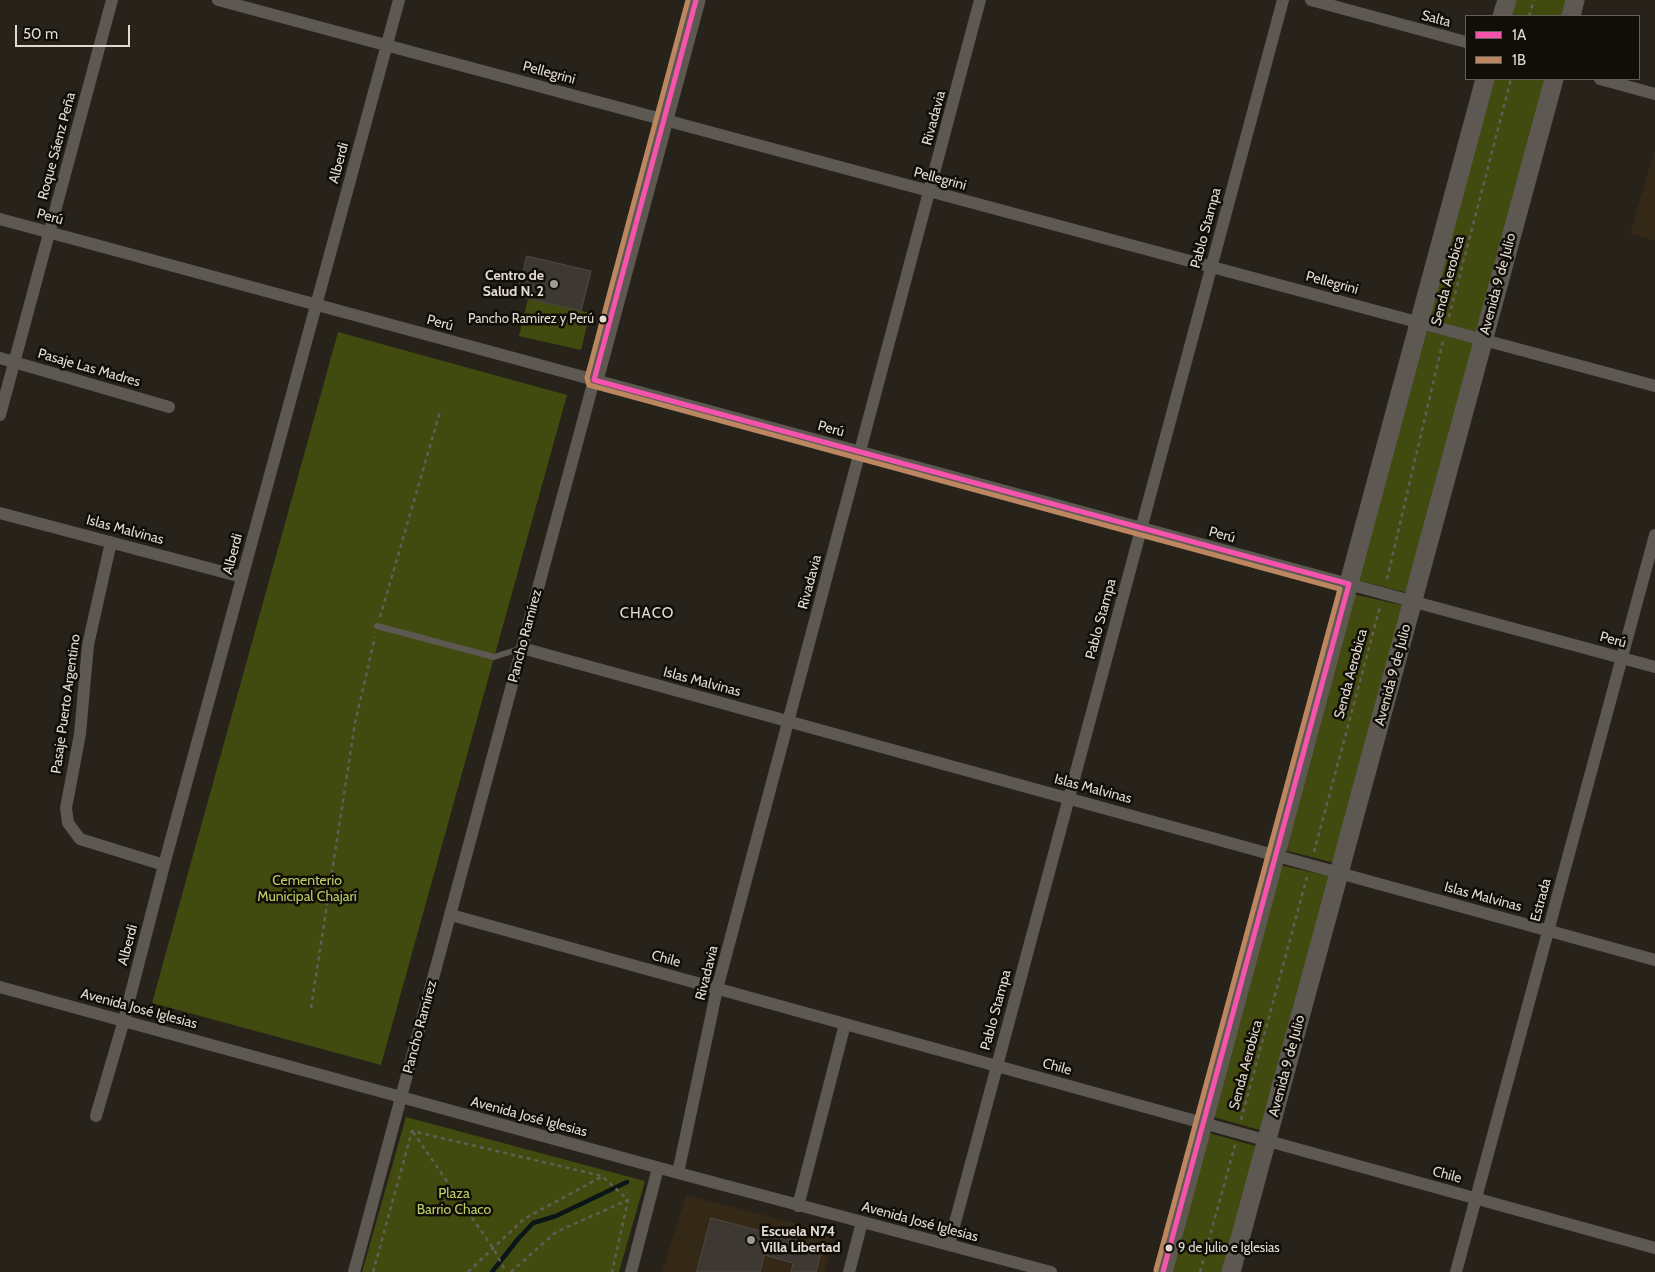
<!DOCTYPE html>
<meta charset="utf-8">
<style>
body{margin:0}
#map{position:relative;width:1655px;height:1272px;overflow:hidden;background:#27221a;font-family:Cabin,sans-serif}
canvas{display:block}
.legend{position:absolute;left:1465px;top:15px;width:175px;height:65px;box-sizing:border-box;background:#110d07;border:1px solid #645f58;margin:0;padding:6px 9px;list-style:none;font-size:15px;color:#e0dad1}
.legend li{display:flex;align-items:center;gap:10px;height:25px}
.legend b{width:25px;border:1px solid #645f58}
.scale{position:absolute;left:15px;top:25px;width:115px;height:22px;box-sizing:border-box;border:2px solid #e0dad1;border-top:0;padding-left:6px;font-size:15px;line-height:18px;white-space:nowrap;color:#e0dad1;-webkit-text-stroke:4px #110d07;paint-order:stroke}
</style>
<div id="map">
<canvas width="1655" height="1272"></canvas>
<ul class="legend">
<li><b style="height:6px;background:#f653ac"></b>1A</li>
<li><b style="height:6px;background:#bb8660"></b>1B</li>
</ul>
<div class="scale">50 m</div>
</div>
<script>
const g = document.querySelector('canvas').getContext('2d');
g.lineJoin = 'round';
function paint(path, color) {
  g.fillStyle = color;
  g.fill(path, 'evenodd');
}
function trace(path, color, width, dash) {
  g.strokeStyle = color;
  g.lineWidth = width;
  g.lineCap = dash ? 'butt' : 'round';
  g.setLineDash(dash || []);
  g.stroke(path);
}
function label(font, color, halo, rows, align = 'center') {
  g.font = font + ' Cabin,sans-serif';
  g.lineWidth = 5;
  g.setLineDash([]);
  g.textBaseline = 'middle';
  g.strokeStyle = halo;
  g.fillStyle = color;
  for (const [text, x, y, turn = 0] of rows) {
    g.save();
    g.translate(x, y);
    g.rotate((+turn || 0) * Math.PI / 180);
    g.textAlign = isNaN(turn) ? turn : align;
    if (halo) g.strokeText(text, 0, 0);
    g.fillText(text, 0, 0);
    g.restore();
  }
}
const built = new Path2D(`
 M1655,149V241L1630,233Z
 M686,1195L829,1232L833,1240L825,1272H662Z`);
const green = new Path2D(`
 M1515,0H1567L1563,16H1510Z
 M1492,79H1549L1480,333L1427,319Z
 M528,299L590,313L581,350L519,336Z
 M1424,330L1476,344L1408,593L1357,580Z
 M338,332L567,395L381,1065L152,1003Z
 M1353,594L1405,606L1335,863L1284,850Z
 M1280,865L1332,877L1263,1131L1214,1117Z
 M406,1117L645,1181L619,1272H362Z
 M1209,1133L1259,1147L1225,1272H1170Z`);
const stream = new Path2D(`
 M492,1272L518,1239L533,1223L556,1216L627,1182`);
const building = new Path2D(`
 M527,256L591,271L581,311L517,296Z
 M711,1218L822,1247L816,1272H791L793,1263L764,1255L760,1272H697Z`);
const path = new Path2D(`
 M1529,16L1534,0
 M1449,317L1511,79
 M1387,579L1443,341
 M380,617L440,412
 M1314,852L1380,607
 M311,1008L355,723L375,637
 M1241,1120L1307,877
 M413,1132L493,1248L506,1272
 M373,1272L412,1131L602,1176L628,1200L612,1272
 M468,1272L524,1219L601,1177
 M511,1272L556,1232L628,1200
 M1200,1272L1235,1145`);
const lane = new Path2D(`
 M377,626L494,657L522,648`);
const street = new Path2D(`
 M218,0L1655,386
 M1311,0L1466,42
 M1600,79L1655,94
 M0,219L1655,667
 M0,358L169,407
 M0,415L112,0
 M0,513L242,577
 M111,542L88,645L80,734L66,808L68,823L80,839L164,865
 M522,648L1655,960
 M451,915L1655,1248
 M0,987L678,1173L1051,1272
 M96,1116L124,1020L164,865L399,0
 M678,1173L717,989L980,0
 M798,1206L845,1024
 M949,1245L1283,0
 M354,1272L594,380
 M631,1272L658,1168
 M849,1272L862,1222
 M1456,1272L1655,535`);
const secondary = new Path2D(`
 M1502,16L1507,0
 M1571,16L1575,0
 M594,380L696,0
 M1163,1272L1485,79
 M1231,1272L1554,79`);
const bus1 = new Path2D(`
 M696,0L594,380L1349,584L1163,1272`);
const bus2 = new Path2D(`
 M688,0L587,378L589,385L1340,589L1156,1270`);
const markers = [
 [554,284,5,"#9f9a91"],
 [603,319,4.5,"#e0dad1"],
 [751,1240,5,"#9f9a91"],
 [1169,1248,4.5,"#e0dad1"]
];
const busNames = [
 ["Pancho Ramirez y Perú",594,319],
 ["9 de Julio e Iglesias",1178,1248,"left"]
];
const streetNames = [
 ["Salta",1436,19,15],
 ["Pellegrini",549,73,15],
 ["Rivadavia",934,118,-75],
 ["Roque Sáenz Peña",57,146,-75],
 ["Alberdi",339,163,-75],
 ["Pellegrini",940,179,15],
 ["Perú",50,217,15],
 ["Pablo Stampa",1206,228,-75],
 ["Senda Aerobica",1448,281,-75],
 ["Pellegrini",1332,283,15],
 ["Avenida 9 de Julio",1498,284,-75],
 ["Perú",440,323,15],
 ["Pasaje Las Madres",89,368,16],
 ["Perú",831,429,15],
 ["Islas Malvinas",125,530,15],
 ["Perú",1222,535,15],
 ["Alberdi",233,554,-75],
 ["Rivadavia",810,582,-75],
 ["Pablo Stampa",1101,619,-75],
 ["Pancho Ramírez",525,636,-75],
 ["Perú",1613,640,15],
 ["Senda Aerobica",1351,674,-75],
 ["Avenida 9 de Julio",1393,675,-75],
 ["Islas Malvinas",702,682,15],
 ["Pasaje Puerto Argentino",66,704,-82],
 ["Islas Malvinas",1093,789,15],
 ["Islas Malvinas",1483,897,15],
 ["Estrada",1541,900,-75],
 ["Alberdi",128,945,-75],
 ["Chile",666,959,15],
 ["Rivadavia",707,973,-76],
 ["Avenida José Iglesias",139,1009,15],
 ["Pablo Stampa",996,1010,-75],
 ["Pancho Ramírez",420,1027,-75],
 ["Senda Aerobica",1246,1065,-75],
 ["Avenida 9 de Julio",1287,1066,-75],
 ["Chile",1057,1067,15],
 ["Avenida José Iglesias",529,1117,15],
 ["Chile",1447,1175,15],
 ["Avenida José Iglesias",920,1222,15]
];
const poiNames = [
 ["Centro de",544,276],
 ["Salud N. 2",544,292],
 ["Escuela N74",761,1232,"left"],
 ["Villa Libertad",761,1248,"left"]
];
const parkNames = [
 ["Cementerio",307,881],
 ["Municipal Chajarí",307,897],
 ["Plaza",454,1194],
 ["Barrio Chaco",454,1210]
];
const neighbourhoodNames = [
 ["CHACO",647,614]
];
paint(built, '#342816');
paint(green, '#414a0f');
trace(stream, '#0a1615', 4.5);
paint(building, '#3e3832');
trace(building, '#4f4943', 1);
trace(path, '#625e57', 2.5, [4, 4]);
trace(lane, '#5d5952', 6);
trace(street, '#5d5952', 12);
trace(secondary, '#5d5952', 19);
trace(bus1, '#f653ac', 5);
trace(bus2, '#bb8660', 5);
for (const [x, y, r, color] of markers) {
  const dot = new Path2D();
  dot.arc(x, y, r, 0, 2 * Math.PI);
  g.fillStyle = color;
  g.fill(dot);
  trace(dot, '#110d07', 2);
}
label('13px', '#e0dad1', '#110d07', busNames, 'right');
label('14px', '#e0dad1', '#110d07', streetNames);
label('bold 14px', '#e0dad1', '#110d07', poiNames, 'right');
label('14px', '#bace65', '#110d07', parkNames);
g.letterSpacing = '1px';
label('15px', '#e0dad1', '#110d07', neighbourhoodNames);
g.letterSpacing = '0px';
</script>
